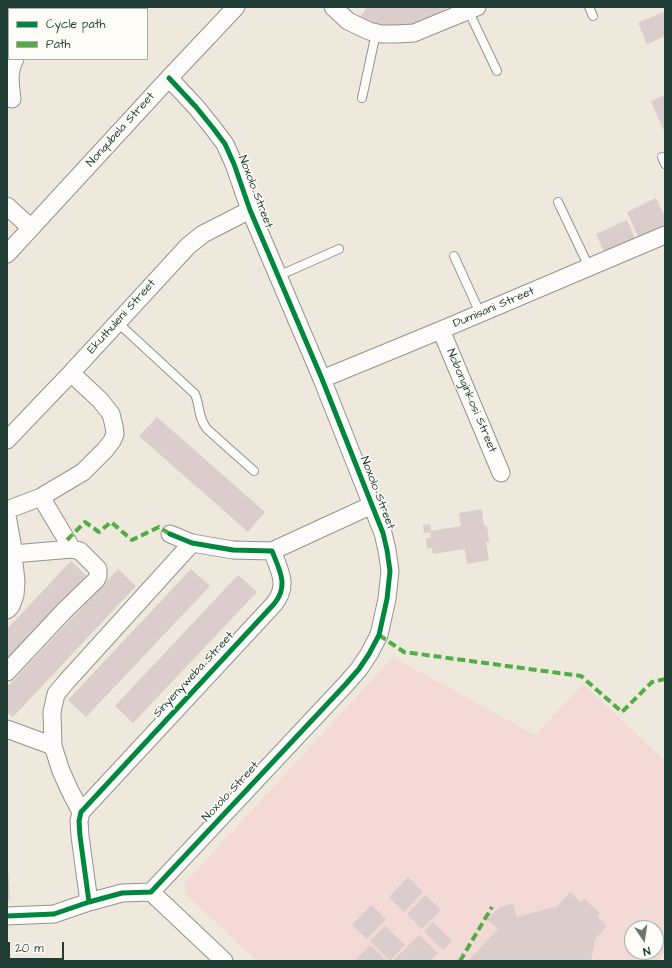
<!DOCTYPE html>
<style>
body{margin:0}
#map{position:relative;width:672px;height:968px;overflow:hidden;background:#efe8dc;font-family:"Architects Daughter",sans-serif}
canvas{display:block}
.frame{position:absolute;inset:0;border:8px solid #1f3d34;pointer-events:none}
.legend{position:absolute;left:8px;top:8px;width:140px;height:52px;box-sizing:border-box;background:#fdfcf7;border:1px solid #a4b0a9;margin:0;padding:5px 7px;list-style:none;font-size:12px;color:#1f3d34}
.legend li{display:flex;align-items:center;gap:8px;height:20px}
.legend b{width:20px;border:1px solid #a4b0a9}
.north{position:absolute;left:624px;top:920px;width:40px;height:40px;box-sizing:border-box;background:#fdfcf7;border:1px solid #a4b0a9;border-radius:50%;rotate:167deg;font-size:11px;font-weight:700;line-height:16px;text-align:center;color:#1f3d34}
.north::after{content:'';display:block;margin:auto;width:14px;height:18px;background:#68796f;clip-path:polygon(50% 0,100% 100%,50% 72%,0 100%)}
.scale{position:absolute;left:8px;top:942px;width:56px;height:18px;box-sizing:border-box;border:2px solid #1f3d34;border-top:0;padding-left:5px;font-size:12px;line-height:14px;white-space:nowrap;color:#1f3d34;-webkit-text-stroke:3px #fdfcf7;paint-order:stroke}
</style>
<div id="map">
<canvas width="672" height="968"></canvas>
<div class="frame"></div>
<ul class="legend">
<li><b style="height:5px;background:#00873e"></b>Cycle path</li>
<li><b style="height:5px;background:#52ad45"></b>Path</li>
</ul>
<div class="north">N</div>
<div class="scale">20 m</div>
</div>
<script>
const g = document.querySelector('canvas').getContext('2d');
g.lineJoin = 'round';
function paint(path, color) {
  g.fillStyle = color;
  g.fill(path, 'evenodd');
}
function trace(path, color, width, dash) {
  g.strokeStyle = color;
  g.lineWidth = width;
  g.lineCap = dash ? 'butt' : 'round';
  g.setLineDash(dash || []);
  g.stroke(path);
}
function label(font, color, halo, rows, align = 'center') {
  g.font = font + ' "Architects Daughter",sans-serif';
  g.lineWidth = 3;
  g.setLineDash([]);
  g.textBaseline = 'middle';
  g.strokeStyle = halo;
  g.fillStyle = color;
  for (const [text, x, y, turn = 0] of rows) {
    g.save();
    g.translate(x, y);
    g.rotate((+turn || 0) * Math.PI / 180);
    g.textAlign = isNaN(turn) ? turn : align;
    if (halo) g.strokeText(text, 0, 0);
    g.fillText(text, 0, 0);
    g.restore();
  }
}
const built = new Path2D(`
 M393,657L535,735L583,684L665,761V953L658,961H257L186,895L184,884ZM632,928H656V952H632Z`);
const building = new Path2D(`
 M367,7H445L448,13L412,30H378L358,20Z
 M665,11V36L647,44L638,23Z
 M665,95V133L651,101Z
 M656,198L665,217V227L639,239L627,212Z
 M627,220L636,240L605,254L596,234Z
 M157,417L265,512L248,532L139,436Z
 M482,509L484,526H487L489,542H486L489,560L467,564L465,549L433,554L432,548L427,549L426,538H431L430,532L424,533L423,525L430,524L431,531L461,526L459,513Z
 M71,561L89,578L7,665V629Z
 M118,569L136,586L13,717L7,712V687Z
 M191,569L210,586L86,717L68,700Z
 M238,575L257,592L133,723L115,706Z
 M7,866H8L10,900H7Z
 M408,877L423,892L404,912L389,897Z
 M570,892L581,902L584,899L600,913L597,916L607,926L595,939L591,961H468L498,929L487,919L499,908L513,903L517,917L558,906Z
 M425,895L441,910L422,929L407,914Z
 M371,905L386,919L367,939L352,925Z
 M433,922L452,941L443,950L424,931Z
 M385,926L405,945L390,961L370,941Z
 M419,935L438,953L430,961H393Z
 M370,945L387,961H354Z`);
const service = new Path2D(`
 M589,7L593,16
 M468,10L497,71
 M362,98L376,33
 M662,157L665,164
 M558,202L589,267
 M454,256L480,313
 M278,276L339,249
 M117,322L195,394C200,406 198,418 207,429L254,471`);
const minor = new Path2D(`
 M333,7L348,21L369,31L381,34H397L414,33L477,7
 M7,10L9,7
 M12,99C10,85 8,71 15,59
 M7,206L31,228
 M7,254L169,78L236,7
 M441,330L501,473
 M322,379L441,330L665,235
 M7,440L71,373L188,246L203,234L250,210
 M41,497L72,549
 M7,510L41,497L83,472L105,450L112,441L115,434L114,426L111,414L100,400L71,373
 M7,516L12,543L16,582L15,595L11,606L7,610
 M272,551L372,505
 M7,672L65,610L96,580L98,576V569L80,551L72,549L13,554
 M7,729L53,746
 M81,812L70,791L61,771L53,746L52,712L56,694L66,682L192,543
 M151,892L224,961
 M89,902L80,836L79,821L81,812L274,604C289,586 280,571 272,551L233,550L192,543L170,534
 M7,916L54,914L89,902L122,893L151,892L345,685L359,669L369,654L379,635L387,599L390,571L387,550L383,533L322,379L250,210L234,164L225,144L213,128L196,107L169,78`);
const quiet = new Path2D(`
 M67,540L85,522L99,532L111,522L132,540L159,527L170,534
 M379,635L404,652L581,676L622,712L652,682L665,679
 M460,961L492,907`);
const cycleway = new Path2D(`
 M89,902L80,836L79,821L81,812L274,604C289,586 280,571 272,551L233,550L192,543L170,534
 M7,916L54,914L89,902L122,893L151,892L345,685L359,669L369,654L379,635L387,599L390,571L387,550L383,533L322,379L250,210L234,164L225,144L213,128L196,107L169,78`);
const streetNames = [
 ["Nonqubela Street",121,130,-48],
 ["Noxolo Street",255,192,69],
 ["Dumisani Street",494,308,-23],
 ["Ekuthuleni Street",122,317,-48],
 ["Nobonginkosi Street",471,401,67],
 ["Noxolo Street",377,493,69],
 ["Sinyenyweba Street",194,675,-47],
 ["Noxolo Street",231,792,-47]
];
paint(built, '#f3dad6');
paint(building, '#dacdcb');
trace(service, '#93948c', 10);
trace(minor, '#93948c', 19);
trace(service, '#fdfcfa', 8);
trace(minor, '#fdfcfa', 17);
trace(quiet, '#52ad45', 4, [8, 4]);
trace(cycleway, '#00873e', 5);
label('12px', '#1f3d34', '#fdfcf7', streetNames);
</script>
